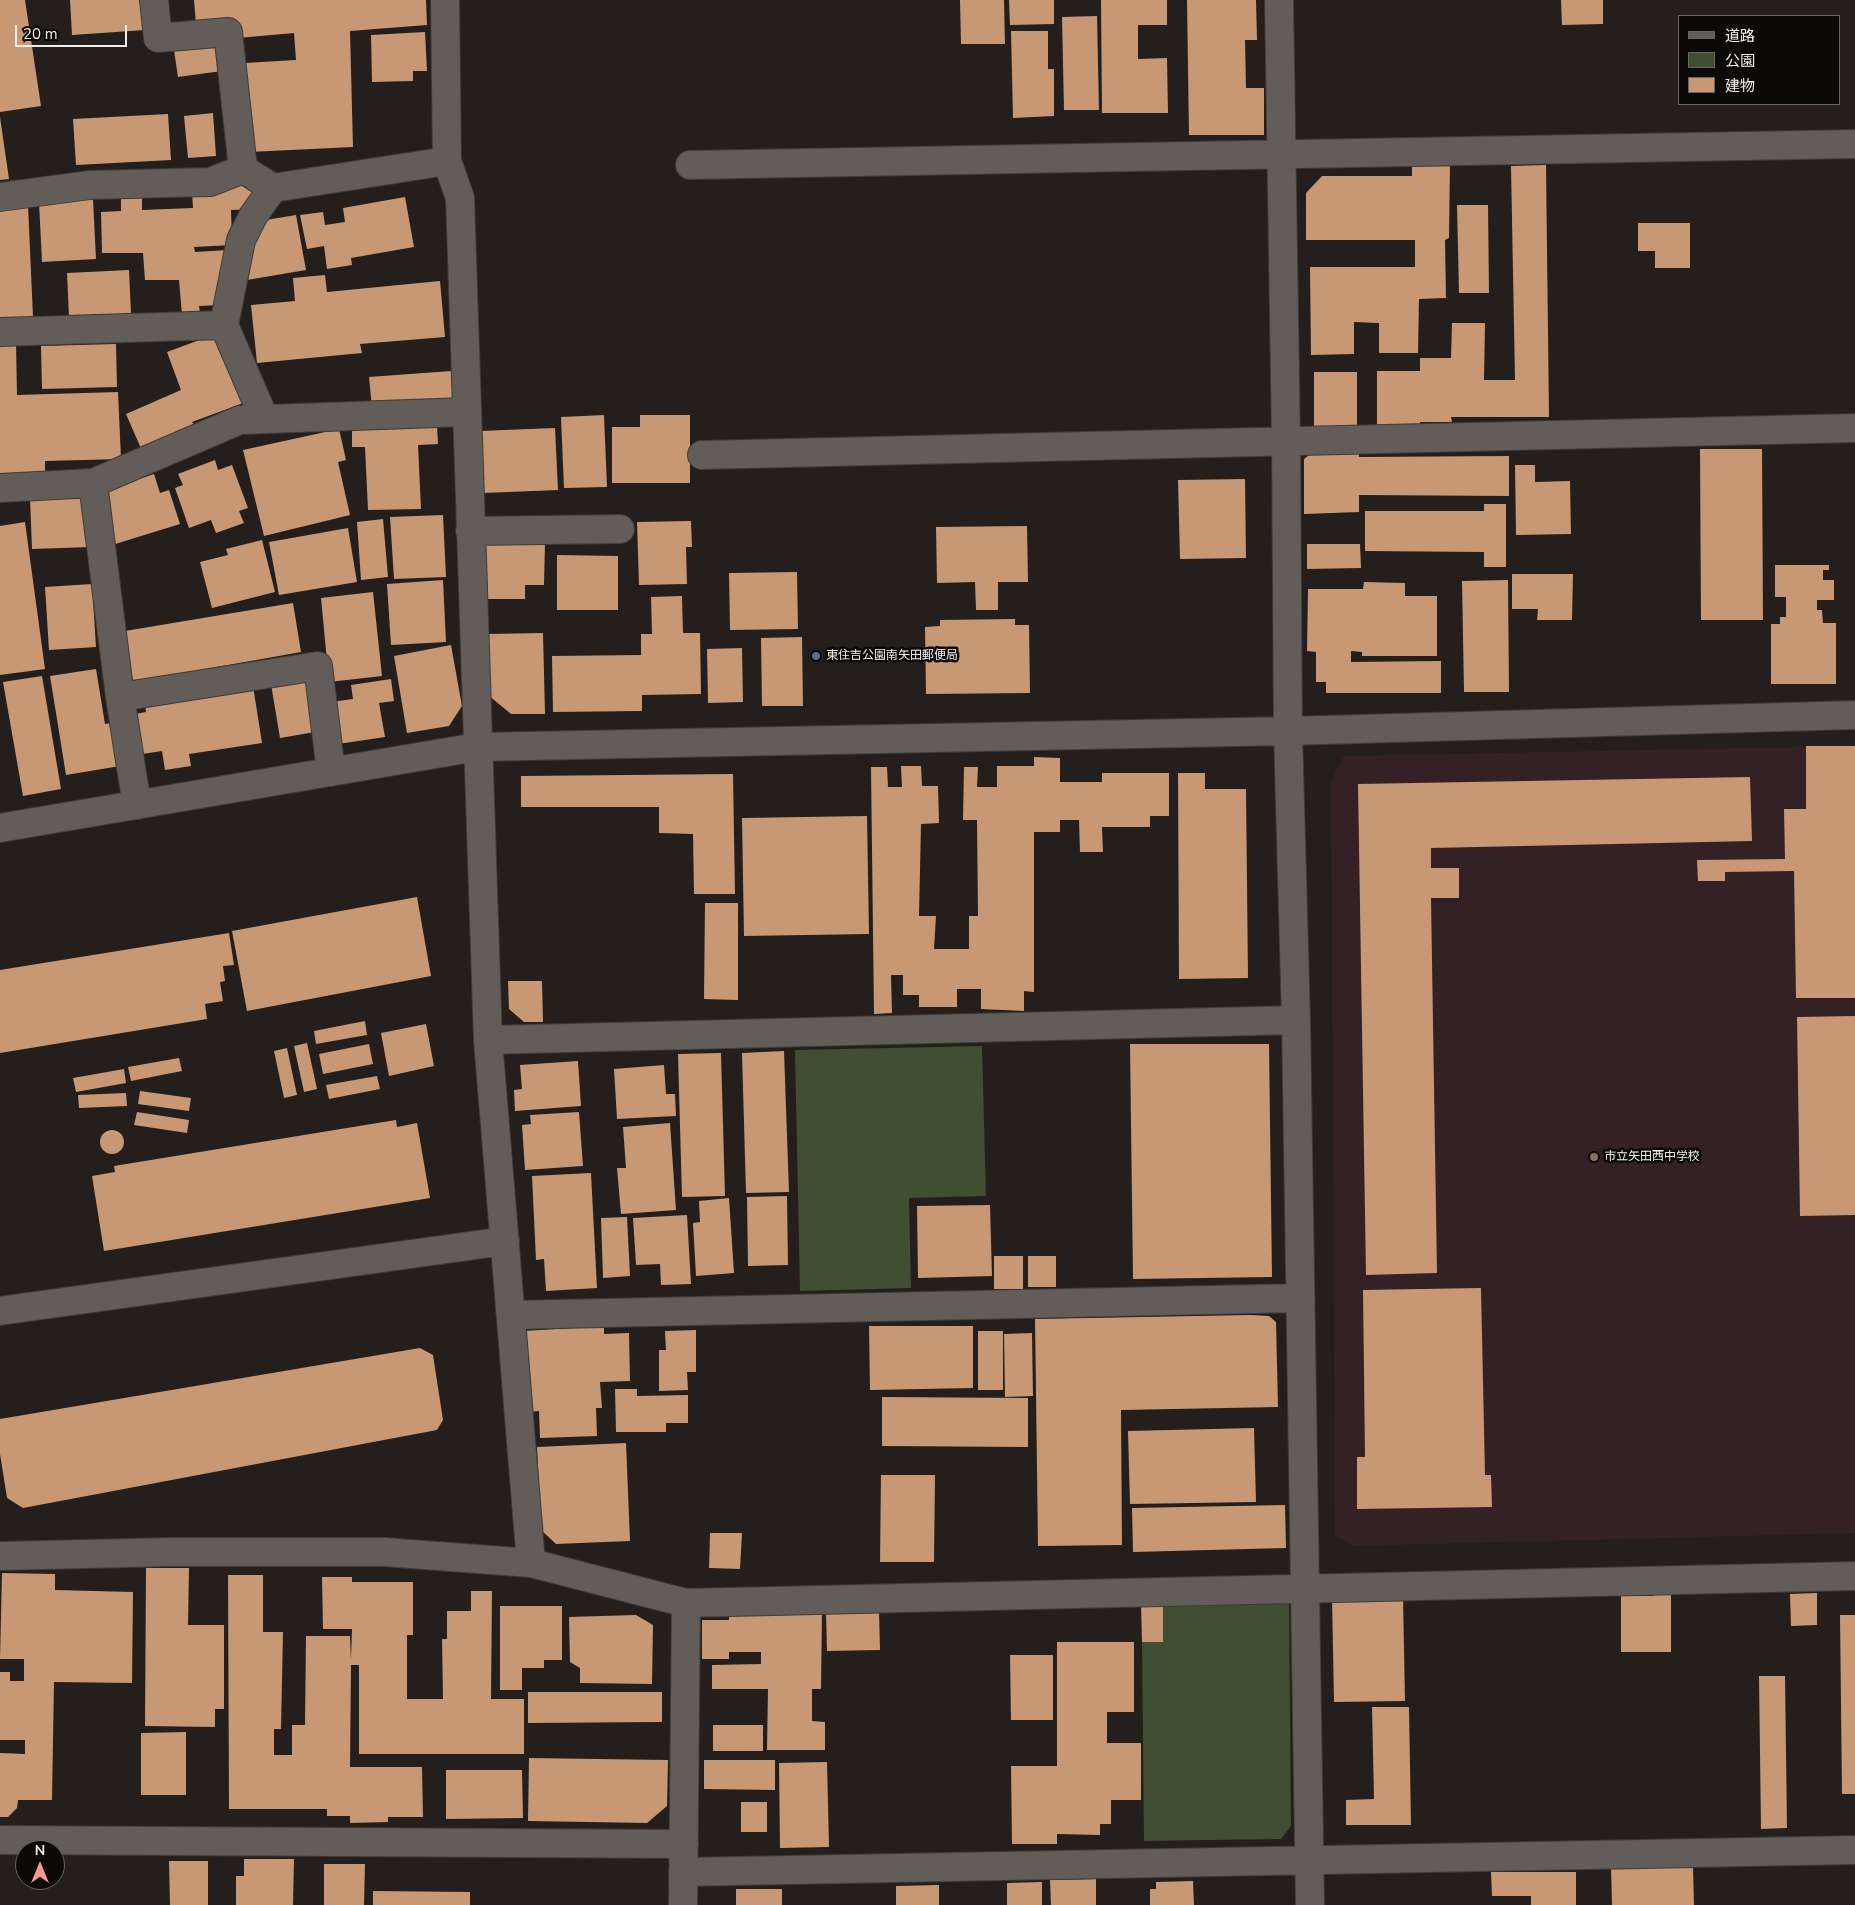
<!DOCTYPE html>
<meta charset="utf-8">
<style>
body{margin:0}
#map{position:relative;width:1855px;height:1905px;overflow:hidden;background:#241f1c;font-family:"Nunito Sans","Noto Sans JP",sans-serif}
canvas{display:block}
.legend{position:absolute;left:1678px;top:15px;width:162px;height:90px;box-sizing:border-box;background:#0c0a08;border:1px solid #686563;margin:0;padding:6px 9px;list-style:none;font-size:15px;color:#f1eeeb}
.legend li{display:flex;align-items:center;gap:10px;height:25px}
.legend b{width:25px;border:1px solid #686563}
.north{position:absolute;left:15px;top:1840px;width:50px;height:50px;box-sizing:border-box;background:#0c0a08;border:1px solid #686563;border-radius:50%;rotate:0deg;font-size:14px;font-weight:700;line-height:20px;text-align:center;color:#f1eeeb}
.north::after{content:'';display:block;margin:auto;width:18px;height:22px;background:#f59c90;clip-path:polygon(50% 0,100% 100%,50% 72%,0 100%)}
.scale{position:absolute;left:15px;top:25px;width:112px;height:22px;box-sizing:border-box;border:2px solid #f1eeeb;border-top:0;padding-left:6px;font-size:15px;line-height:18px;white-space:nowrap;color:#f1eeeb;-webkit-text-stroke:4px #0c0a08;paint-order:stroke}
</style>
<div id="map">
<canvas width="1855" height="1905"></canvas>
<ul class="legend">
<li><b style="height:6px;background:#635d59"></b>道路</li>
<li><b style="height:14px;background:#404e31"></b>公園</li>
<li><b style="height:14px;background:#c79873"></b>建物</li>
</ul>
<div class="north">N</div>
<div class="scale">20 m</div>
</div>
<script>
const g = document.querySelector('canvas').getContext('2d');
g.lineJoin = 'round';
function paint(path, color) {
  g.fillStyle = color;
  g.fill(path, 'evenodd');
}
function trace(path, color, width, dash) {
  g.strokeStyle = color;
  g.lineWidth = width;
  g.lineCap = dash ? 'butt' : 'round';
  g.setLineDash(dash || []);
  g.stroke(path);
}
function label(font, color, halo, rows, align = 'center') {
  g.font = font + ' "Nunito Sans","Noto Sans JP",sans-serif';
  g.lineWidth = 5;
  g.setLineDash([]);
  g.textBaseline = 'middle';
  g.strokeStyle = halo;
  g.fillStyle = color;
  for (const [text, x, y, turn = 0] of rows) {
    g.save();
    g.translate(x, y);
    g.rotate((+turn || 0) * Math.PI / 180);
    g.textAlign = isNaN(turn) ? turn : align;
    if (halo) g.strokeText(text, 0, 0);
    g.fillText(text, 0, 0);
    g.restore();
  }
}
const education = new Path2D(`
 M1855,746V1533L1352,1546L1335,1535L1331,781L1344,756Z`);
const green = new Path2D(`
 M982,1046L986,1196L909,1198L911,1288L800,1291L795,1050Z
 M1289,1604L1291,1826L1281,1839L1144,1841L1142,1642H1163V1605Z`);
const building = new Path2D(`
 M0,0H25L41,106L0,112Z
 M70,0H143L145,30L72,35Z
 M194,0H426L427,25L350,31L353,147L249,152L244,63L296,60L294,33L238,38L236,20L196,24Z
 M960,0H1004L1005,44H961Z
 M1009,0H1054V24L1010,25Z
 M1101,0H1167V25H1138V59L1167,58L1168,113H1102Z
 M1187,0H1256L1257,40H1245L1246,88H1264V135H1189Z
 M1561,0H1603V24L1562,25Z
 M1097,16L1099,110H1064L1062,17Z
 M1011,31H1048V69H1054V116L1013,118Z
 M425,32L427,71H413V81L372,82L371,35Z
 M218,43L222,71L178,77L174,50Z
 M213,113L216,156L188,158L184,116Z
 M168,114L171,160L76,165L73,119Z
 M0,117L9,179L0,180Z
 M1412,162H1450L1449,238L1445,240L1446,298L1419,299L1418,353H1379V323L1354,322V354L1311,355L1310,267H1415V240H1306V193L1322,176H1412Z
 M1546,165L1549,417H1451L1452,422H1420V429L1377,430V371H1420V358H1451L1452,323H1485L1484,380H1515L1511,166Z
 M254,181L255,209L231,210L232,245L194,247L195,252L228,250L220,305L199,306L200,313L182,315L179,280H145L143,253H102L101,212L121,211V194H142V210L193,208L192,191L230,190L229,183Z
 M405,197L414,247L351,258L352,265L327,269L324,246L307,249L300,215L323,212L325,225L345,222L343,208Z
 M93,199L96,259L42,262L39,202Z
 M28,205L33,317L0,318V206Z
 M1457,205H1488L1489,293H1459Z
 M296,215L306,270L247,280L250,252L266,220Z
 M1638,223H1690V268H1655V251H1638Z
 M129,270L131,314L69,317L67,273Z
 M325,275L327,292L440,281L445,337L360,344L362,353L257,363L251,305L295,301L293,278Z
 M221,332L246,402L192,422L198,429L143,453L126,414L181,390L167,352Z
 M16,343L17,395L118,392L121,459L45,461V477L0,478V344Z
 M116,344L117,387L42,389L41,346Z
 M451,371L454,403L372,408L369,377Z
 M1314,372H1357V428H1314Z
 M604,415L607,487L564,488L561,417Z
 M640,415H690V483H612V427H640Z
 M437,426L438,444L418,445L421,509L368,510L365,447H352V429Z
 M555,428L558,490L483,493L480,431Z
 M339,429L346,460L338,462L350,515L264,536L243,450Z
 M1700,449H1762L1763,620H1701Z
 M1359,451V457L1509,456V496L1359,495V512L1304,514V459L1313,452Z
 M215,460L218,470L232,465L248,508L239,511L244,523L216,533L211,520L189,528L175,488L183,485L178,474Z
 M1515,465H1535V482L1570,481L1571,534L1516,535Z
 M154,474L160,493L169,490L180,524L112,545L95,494Z
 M1245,479L1246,558L1180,559L1178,480Z
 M88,494L91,547L32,549L30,498Z
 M1484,504H1506V567H1484V552L1365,551V511H1484Z
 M443,515L446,577L394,579L390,517Z
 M383,519L388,577L361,580L357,522Z
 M691,521L692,547H686L687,584L639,585L637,522Z
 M25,522L45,669L0,675V526Z
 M1027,526L1028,582H998V610H976L975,582L937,583L936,527Z
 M348,528L357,582L279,595L269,542Z
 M262,540L275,592L212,608L200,562L228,555L226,549Z
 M481,542H545L544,585H525V599H480Z
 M1307,544H1360L1361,568L1307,569Z
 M557,555L618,556V610H557Z
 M1775,565H1829V570H1823V580H1834V600H1817V610H1822L1823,623H1836V684H1771V624H1780V617H1786V597H1775Z
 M797,572L798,629L730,630L729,573Z
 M1512,574H1573L1572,620H1537L1538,609H1512Z
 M443,580L446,642L391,645L387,584Z
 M1508,580L1509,692H1464L1462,581Z
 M1364,582L1405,583V596H1437V656H1362V652L1351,651V662L1441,661V693H1326V682H1316V652L1307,651L1308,589H1363Z
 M92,584L96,647L49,650L45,587Z
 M373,592L382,676L329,682L321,598Z
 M682,596L683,633H700L701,694L642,695V711L553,712L552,656L641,655V634H652L651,597Z
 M293,603L301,652L133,682L125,631Z
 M1015,619V625H1029L1030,693L926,694L925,627L940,626V620Z
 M543,633L545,714H511L488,695L487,634Z
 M802,637L803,706H762L761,638Z
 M451,645L462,706L449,726L407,733L394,656Z
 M742,648L743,702L708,703L707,649Z
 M96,669L105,724L113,723L120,766L66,775L50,676Z
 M42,676L61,789L23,796L3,682Z
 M306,678L315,732L280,738L271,684Z
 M391,679L394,701L379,703L385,737L338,744L331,702L353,699L351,685Z
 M253,686L262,743L189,754L191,766L165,770L162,751L142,754L135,714L146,712L145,704Z
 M1806,746H1855V998H1796L1794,871L1725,872V881H1698L1697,860L1785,859L1784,809H1806Z
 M1034,757L1060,758V782H1102V773H1169V816H1150V827H1102L1103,852H1080L1079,820H1060V832H1034V992L1024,991V1011L981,1009V989H957V1007H919V995H903V975H891L892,1013L874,1014L871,767H887L888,787H902L901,766H921L922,786H938L939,823L921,824L919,916H936L934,949H969V916H978L977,820H963L964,767H978L977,787H997V766H1034Z
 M1178,773H1205V789H1246L1248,978L1179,979Z
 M733,774L735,894H694L693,834L659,833V807H521V776Z
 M1750,777L1752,841L1431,848V868H1459V898H1431L1437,1273L1366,1275L1358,784Z
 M867,816L869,934L744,936L742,818Z
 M417,897L431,976L247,1011L232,931Z
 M705,903H738V1000L704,999Z
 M229,933L234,965L223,966L225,981L220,982L223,1001L205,1004L207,1019L0,1053V970Z
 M508,981H542L543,1022H524L509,1009Z
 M1855,1016V1215L1800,1216L1797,1017Z
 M365,1021L367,1035L316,1044L314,1031Z
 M426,1024L434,1066L389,1076L381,1033Z
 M307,1043L317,1089L304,1092L294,1046Z
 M369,1044L373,1064L323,1074L319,1054Z
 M1130,1044H1269L1272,1277L1133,1279Z
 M287,1048L297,1095L284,1098L274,1051Z
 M784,1051L789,1192L746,1193L742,1053Z
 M721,1053L725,1196L682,1197L678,1054Z
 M179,1058L182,1071L131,1081L128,1067Z
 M578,1061L581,1106L515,1111L514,1090L522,1089L520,1065Z
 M664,1065L666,1094H675L676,1116L617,1119L614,1069Z
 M124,1069L126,1083L76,1092L73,1078Z
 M377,1076L380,1089L329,1099L326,1085Z
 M140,1091L191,1098L189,1111L138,1104Z
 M126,1093L127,1106L79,1108L78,1095Z
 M137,1112L189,1120L187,1133L134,1125Z
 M579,1112L583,1166L525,1170L522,1125L531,1124L530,1115Z
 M396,1120L397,1127L417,1123L430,1198L104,1251L92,1176L115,1172L114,1166Z
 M670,1123L676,1210L621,1214L617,1168H626L623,1127Z
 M100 1142a12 12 0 1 1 24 0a12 12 0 1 1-24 0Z
 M591,1173L597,1288L546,1291L544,1259L536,1260L532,1176Z
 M787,1196L788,1265L748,1266L747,1197Z
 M729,1198L734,1273L696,1276L693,1223L700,1222L699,1201Z
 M990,1205L992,1276L918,1278L917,1206Z
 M687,1215L691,1284L661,1285L660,1264L636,1265L633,1218Z
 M627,1217L630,1276L603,1278L601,1218Z
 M994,1256H1023V1289H994Z
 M1028,1256H1056V1287H1028Z
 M1481,1288L1485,1475H1491L1492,1507L1357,1509V1457H1365L1363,1290Z
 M1251,1315L1269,1316L1276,1322L1278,1407L1121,1410L1122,1545L1038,1546L1035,1319Z
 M604,1326V1334L629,1333L630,1381L600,1382L602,1408H596L597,1436L540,1438L539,1411L528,1412L524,1331Z
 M869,1326H973V1388L870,1390Z
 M696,1330V1372H687L688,1390L659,1391V1350H666L665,1331Z
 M978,1331H1003V1390H978Z
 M1032,1333L1033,1396L1005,1397L1004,1334Z
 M420,1348L433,1355L443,1420L437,1430L23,1508L7,1498L0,1454V1419Z
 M615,1389H637V1396L688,1395V1423H666V1432H616Z
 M882,1397L1028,1398V1447L882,1446Z
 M1254,1428L1256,1502L1130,1504L1128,1431Z
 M626,1443L630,1541L556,1544L541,1530L537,1447Z
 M881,1475H935L934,1562H880Z
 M1285,1505L1286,1548L1133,1552L1132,1508Z
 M710,1533H742L740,1569L709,1568Z
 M146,1568H189L188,1625H224V1709H215V1727L145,1726Z
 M2,1573L55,1574V1590L133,1592L132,1683L54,1682L52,1800H18L17,1808L8,1817H0V1753L25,1754V1740H0V1672H10V1681H24V1659H0Z
 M228,1575H263V1632H283L281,1729H274V1755H292V1725H305L306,1636H350L351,1660L352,1629H323L322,1577H352V1582H413V1635H407V1699H443L442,1639H447V1611H471V1591H492L491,1699H524V1754H359V1665H351L350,1767H422L423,1817H388V1822L350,1823V1816H327V1809H229Z
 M1653,1590H1671V1652H1621V1596H1653Z
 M1817,1593V1625L1791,1626L1790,1594Z
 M1403,1596L1405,1701L1334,1702L1332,1597Z
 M1141,1605H1163V1642H1142Z
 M500,1606H562V1660H544V1668H522V1690H500Z
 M729,1611L822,1612L821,1689H812V1721L825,1722V1750H767L768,1689H712V1665L761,1664V1652H729V1659H702V1620H729Z
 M879,1611L880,1650L827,1651L826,1612Z
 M636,1615L653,1625L652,1684L580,1683V1668L570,1662L569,1617Z
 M1840,1615H1855V1794H1842Z
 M1057,1642H1134V1712H1107V1743H1141V1800H1111V1824H1100V1835L1057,1834V1844H1012L1011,1766H1057Z
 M1010,1655H1053V1720H1011Z
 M1759,1676H1785L1787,1828L1761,1829Z
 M528,1692H662V1722L528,1723Z
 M1372,1707H1409L1411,1825H1346V1800L1374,1799Z
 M713,1725H763V1751H713Z
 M186,1732V1795H141V1733Z
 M529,1758L668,1760L667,1806L647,1823L528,1821Z
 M704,1760H775V1790L704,1789Z
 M827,1762L829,1847L780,1848L779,1763Z
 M446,1770H522L523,1818L446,1819Z
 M741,1802H767V1832H741Z
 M244,1859H294L293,1905H236V1876H244Z
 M169,1861H208V1905H170Z
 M324,1864H365L364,1905H324Z
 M1611,1866H1693L1694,1905H1612Z
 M1491,1872H1576V1905H1531V1896H1492Z
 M1096,1879V1905H1051L1050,1880Z
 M1193,1881L1194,1905H1150V1889H1156V1882Z
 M1042,1882V1905H1007V1883Z
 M939,1885V1905H896V1886Z
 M736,1889H782V1905H736Z
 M373,1891L470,1892V1905H373Z`);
const minor = new Path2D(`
 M154,0L158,38L228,32L243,169
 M447,161L460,198L488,1040L531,1563
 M690,165L1855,144
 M0,197L90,185L210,182L243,169L273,188L447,161L445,0
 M224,325L241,240L253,216L273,188
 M0,332L224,325L264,418
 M702,455L1855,428
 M93,483L120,697L137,805
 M0,488L93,483L240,420L466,412
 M470,531L620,529
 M120,697L318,666L331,772
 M0,828L477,747L1288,731L1286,441L1279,0
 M488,1040L1296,1020
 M0,1311L505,1241
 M511,1315L1300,1298
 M0,1556L171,1552H384L531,1563L686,1603L1855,1576
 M0,1840L684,1844
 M683,1872L1855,1850
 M683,1905L686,1603
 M1310,1905L1296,1020L1288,731L1855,715`);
const markers = [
 [816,656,5,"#5c6f8a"],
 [1594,1157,5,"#8d6e63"]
];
const poiNames = [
 ["東住吉公園南矢田郵便局",826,656],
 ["市立矢田西中学校",1604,1157]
];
paint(education, '#342126');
paint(green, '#404e31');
paint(building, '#c79873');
trace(minor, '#3f3b38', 30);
trace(minor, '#635d59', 28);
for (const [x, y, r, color] of markers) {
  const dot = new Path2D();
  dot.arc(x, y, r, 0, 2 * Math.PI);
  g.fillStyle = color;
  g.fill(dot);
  trace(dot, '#0c0a08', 2);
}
label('12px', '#f1eeeb', '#0c0a08', poiNames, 'left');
</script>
